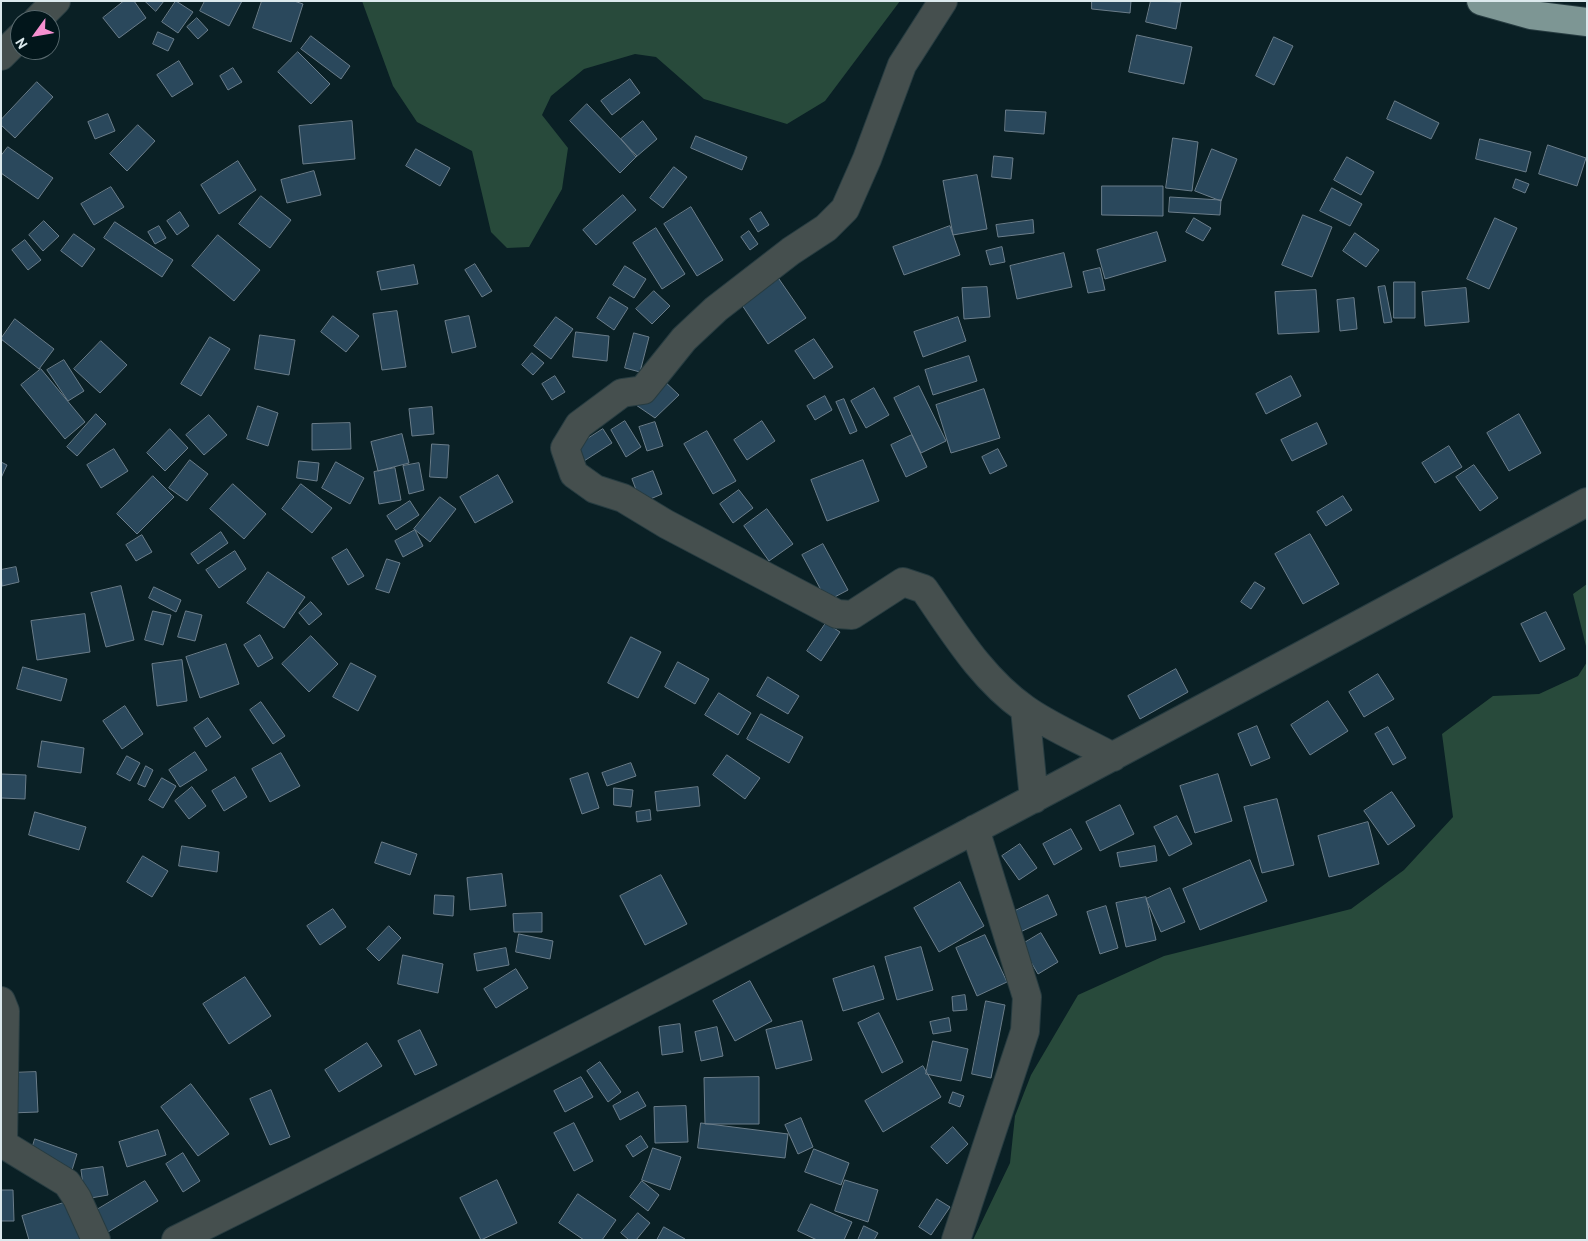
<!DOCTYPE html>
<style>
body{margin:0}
#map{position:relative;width:1588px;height:1241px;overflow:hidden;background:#0a2025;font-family:Overpass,sans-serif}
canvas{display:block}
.frame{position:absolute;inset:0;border:2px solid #dce9ed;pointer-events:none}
.north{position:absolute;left:10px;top:10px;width:50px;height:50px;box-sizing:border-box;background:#02161b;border:1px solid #596a6f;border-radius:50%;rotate:238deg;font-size:14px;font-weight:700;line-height:20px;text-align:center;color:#dce9ed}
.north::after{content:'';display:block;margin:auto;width:18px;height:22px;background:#f690d0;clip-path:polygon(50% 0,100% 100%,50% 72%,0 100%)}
</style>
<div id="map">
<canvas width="1588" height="1241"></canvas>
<div class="frame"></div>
<div class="north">N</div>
</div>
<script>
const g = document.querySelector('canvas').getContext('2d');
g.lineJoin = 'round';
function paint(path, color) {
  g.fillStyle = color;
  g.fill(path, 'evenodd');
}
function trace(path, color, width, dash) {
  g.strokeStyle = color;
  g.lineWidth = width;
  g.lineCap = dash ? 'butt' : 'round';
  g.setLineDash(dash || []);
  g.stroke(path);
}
const green = new Path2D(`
 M362,1H900L825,101L787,124L704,99L656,57L635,54L584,69L551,96L542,115L568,148L562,189L529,247L507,248L491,232L472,151L417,122L393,86Z
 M1587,584V650L1573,594Z
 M1587,662V1240H973L1010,1163L1015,1116L1031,1075L1078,995L1164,956L1351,909L1404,870L1453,817L1442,734L1493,696L1539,694L1578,676Z`);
const building = new Path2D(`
 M124,1H134L146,18L119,38L103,18Z
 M145,1H164L156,11Z
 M176,1L193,12L178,33L162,22Z
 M205,1H242L229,26L200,11Z
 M262,1H294L303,4L291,42L253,28Z
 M1092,1H1131L1130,13L1092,9Z
 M1151,1L1181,2L1176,29L1146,22Z
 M197,18L208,30L198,39L187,27Z
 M158,32L174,39L168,51L153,44Z
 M1137,35L1192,47L1184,84L1129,72Z
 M311,36L350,66L341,79L301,49Z
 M1274,37L1293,46L1274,85L1256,76Z
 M298,52L330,84L311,104L278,72Z
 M179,61L193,84L172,97L157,75Z
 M233,68L242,82L228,90L220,76Z
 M630,79L640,93L612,115L601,101Z
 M37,82L53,97L15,138L1,125V120Z
 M1395,101L1439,123L1431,139L1387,119Z
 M587,104L637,156L620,173L570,121Z
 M1006,110L1046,112L1044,134L1005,131Z
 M108,114L115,131L95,139L88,122Z
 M352,121L355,159L303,164L299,126Z
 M643,121L657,139L636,157L621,139Z
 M138,125L155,141L127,171L110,154Z
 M696,136L747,157L742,170L691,148Z
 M1173,138L1198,142L1192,191L1166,188Z
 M1480,139L1531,152L1526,172L1476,159Z
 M1548,145L1586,158L1577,186L1539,174Z
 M8,147L53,178L38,199L1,173V156Z
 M416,149L450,168L440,186L406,166Z
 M1212,149L1237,159L1221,201L1195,191Z
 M994,156L1013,158L1011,179L992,177Z
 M1347,157L1374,172L1361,195L1334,180Z
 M238,161L256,190L219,214L201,185Z
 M674,167L687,177L663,208L650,198Z
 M314,171L321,195L287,203L281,180Z
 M977,175L987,229L953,235L943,181Z
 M1516,179L1529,184L1525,193L1513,188Z
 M1102,186H1163V216L1102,215Z
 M111,187L124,207L94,225L81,204Z
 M1332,188L1362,204L1350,226L1320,211Z
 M623,195L636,210L596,245L583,230Z
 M261,196L291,220L270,248L239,224Z
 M1170,197L1221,200L1220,215L1169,212Z
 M691,207L723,260L697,276L664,224Z
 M180,212L189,226L177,235L167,221Z
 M761,212L769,225L758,232L750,219Z
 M1303,215L1332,227L1312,277L1282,265Z
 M1194,218L1211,228L1203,241L1186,232Z
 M1495,218L1517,228L1489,289L1467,279Z
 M1033,220L1034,233L998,237L996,225Z
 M44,221L59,236L43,251L29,235Z
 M115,222L173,260L162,277L104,238Z
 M159,226L166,238L155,244L148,232Z
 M950,226L960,255L904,275L893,247Z
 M656,228L685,274L662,289L633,243Z
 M749,231L758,244L750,250L741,237Z
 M1157,232L1166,261L1105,279L1097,250Z
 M1355,233L1379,250L1366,267L1343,251Z
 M74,234L95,249L82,267L61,251Z
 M218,235L260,270L234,301L192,266Z
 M25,240L41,260L28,270L12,250Z
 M1002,247L1005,262L990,265L986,251Z
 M1064,253L1072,287L1017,299L1010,266Z
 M475,264L492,291L482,297L465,270Z
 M414,265L418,284L381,290L377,272Z
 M625,266L646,279L634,298L613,285Z
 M1100,268L1105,290L1088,293L1083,272Z
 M779,279L806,318L768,344L742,305Z
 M1394,282H1415V318H1394Z
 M1385,286L1392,322L1384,323L1378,287Z
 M987,287L990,317L964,319L962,288Z
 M1466,288L1469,322L1425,326L1422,292Z
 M1316,290L1319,332L1278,334L1275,292Z
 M654,291L670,306L652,324L636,309Z
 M610,297L628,308L614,330L597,318Z
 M1354,298L1357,329L1340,331L1337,300Z
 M397,311L406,367L382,370L373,314Z
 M333,316L359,336L346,352L321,332Z
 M469,316L476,347L452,353L445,321Z
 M556,317L573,329L551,359L534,346Z
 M958,317L966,341L923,357L914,332Z
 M15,319L54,349L39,369L1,339Z
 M576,332L609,336L607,361L573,357Z
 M634,333L649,337L640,372L625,368Z
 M260,335L295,340L289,375L255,369Z
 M210,337L230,349L201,396L181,384Z
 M814,339L833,367L814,379L795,351Z
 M101,341L127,365L100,393L74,369Z
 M532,353L544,363L533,375L522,365Z
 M969,356L977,381L933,395L925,370Z
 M64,360L84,391L68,401L47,370Z
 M41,369L85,422L65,439L21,385Z
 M555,376L565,392L552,400L542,384Z
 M1291,376L1301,396L1266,414L1256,394Z
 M661,378L679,395L655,418L636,405Z
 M919,386L946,441L921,453L894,398Z
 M874,388L889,415L866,428L851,401Z
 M984,389L1000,438L951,453L936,405Z
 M825,396L832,410L815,420L807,406Z
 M844,399L857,431L850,434L836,402Z
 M258,406L278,413L268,446L247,439Z
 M432,407L434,434L412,436L409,409Z
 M96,414L106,424L77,456L67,447Z
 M1519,414L1541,453L1509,471L1487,433Z
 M209,415L227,435L204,455L186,435Z
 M625,421L641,447L626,457L611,430Z
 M762,421L775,441L747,460L734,440Z
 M655,422L663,446L647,451L639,427Z
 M350,423L351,449L312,450V424Z
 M1317,423L1327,444L1292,461L1281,440Z
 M170,429L188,448L165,471L147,453Z
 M603,429L612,443L584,461L575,447Z
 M707,431L736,481L713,494L684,444Z
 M402,434L409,463L378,471L371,442Z
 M912,435L927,467L906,477L891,445Z
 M432,444L449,445L447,478L430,477Z
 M1449,446L1462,467L1435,483L1422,463Z
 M114,449L128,471L101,488L87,465Z
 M998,449L1007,466L990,474L982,457Z
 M190,460L208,474L187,501L169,488Z
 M863,460L879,501L827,521L811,480Z
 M299,461L319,463L317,481L297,478Z
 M1,462L7,465L1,478Z
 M336,462L364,478L350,504L322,488Z
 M419,463L424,490L409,494L403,466Z
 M1474,465L1498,498L1480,511L1456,477Z
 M395,468L401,500L379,504L374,472Z
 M653,471L662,494L641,503L632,479Z
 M498,475L513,502L475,523L460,497Z
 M153,476L174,497L137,534L117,514Z
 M233,484L266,514L244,539L210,509Z
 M301,484L332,508L312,533L282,509Z
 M739,490L753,508L733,523L720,504Z
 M1343,496L1352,510L1326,526L1317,512Z
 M440,497L456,509L430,542L414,529Z
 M410,501L419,515L396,530L387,516Z
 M767,509L793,544L769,561L744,526Z
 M415,530L423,546L403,557L395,541Z
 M221,532L228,543L198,564L191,554Z
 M1310,534L1339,584L1303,604L1275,554Z
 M142,535L152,552L136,561L126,545Z
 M823,544L848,590L827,601L802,555Z
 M347,549L364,576L348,585L332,558Z
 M235,551L246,569L219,588L206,570Z
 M387,559L400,563L389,593L376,589Z
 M16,567L19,582L2,586L1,570Z
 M268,572L305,597L284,628L247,603Z
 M1255,582L1265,588L1251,609L1241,602Z
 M121,586L134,640L106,647L91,593Z
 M154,587L181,600L176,612L149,598Z
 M311,602L322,614L309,625L299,613Z
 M153,611L171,615L163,645L145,640Z
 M186,611L202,615L195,641L178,637Z
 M1546,612L1565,649L1540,662L1521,624Z
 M85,614L90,652L37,660L31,621Z
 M826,623L840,632L821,661L807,651Z
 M260,635L273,658L258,667L244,645Z
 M311,636L338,664L309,692L282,664Z
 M631,637L661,652L638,698L608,683Z
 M226,644L239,684L200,698L186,657Z
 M182,660L187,701L157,706L152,664Z
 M678,662L709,679L695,704L665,687Z
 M351,663L376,676L358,711L333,697Z
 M23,667L67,679L61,701L17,689Z
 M1176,669L1188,692L1140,719L1128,696Z
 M1378,674L1394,699L1364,717L1349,692Z
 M768,677L799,696L788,714L757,696Z
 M719,693L751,713L738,735L705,715Z
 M1328,701L1348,731L1310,755L1291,725Z
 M261,702L285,736L273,744L250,710Z
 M125,706L143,734L122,749L103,721Z
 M761,714L803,737L789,763L747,739Z
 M208,718L221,737L206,747L194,728Z
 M1257,726L1270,758L1251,766L1238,734Z
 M1388,727L1406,758L1393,765L1375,734Z
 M42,741L84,748L81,773L38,767Z
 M195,752L207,770L180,787L169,770Z
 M281,753L300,786L270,802L252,769Z
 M727,755L760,778L745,799L713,775Z
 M127,756L140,763L130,781L117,774Z
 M631,763L636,776L607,786L602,773Z
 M146,766L153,770L145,787L138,784Z
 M588,773L599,808L582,814L570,779Z
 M1,774L26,775L25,799L1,798Z
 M1218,774L1232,821L1195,833L1180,786Z
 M235,777L247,797L224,811L212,791Z
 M162,778L176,786L163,808L149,800Z
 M192,787L206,806L189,819L175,801Z
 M698,787L700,806L657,811L655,792Z
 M614,788L633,790L631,807L614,805Z
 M1392,792L1415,826L1388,845L1364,811Z
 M1277,799L1294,865L1262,873L1244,807Z
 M1120,805L1134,834L1100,851L1086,822Z
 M650,810L651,820L637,822L636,812Z
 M35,812L86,827L79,850L29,835Z
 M1177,816L1192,844L1169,856L1154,827Z
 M1368,822L1379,864L1329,877L1318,836Z
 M1071,829L1082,849L1054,865L1043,844Z
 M382,842L417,854L410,875L375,863Z
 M1020,844L1037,868L1019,880L1002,856Z
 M182,846L219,852L217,872L179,866Z
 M1155,846L1157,861L1120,867L1117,853Z
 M143,856L168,871L152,897L127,882Z
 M1250,860L1267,901L1200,930L1183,889Z
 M502,874L506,906L470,910L467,878Z
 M661,875L687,924L645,945L620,896Z
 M960,882L984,926L939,952L914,908Z
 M1170,888L1185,922L1161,932L1146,899Z
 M435,895L454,896L453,916L434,914Z
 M1048,895L1057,915L1018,933L1009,914Z
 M1146,897L1156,940L1126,947L1116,903Z
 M1106,906L1118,948L1100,954L1087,912Z
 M333,909L346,927L320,945L307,926Z
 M542,913V932H514L513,914Z
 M389,926L401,938L379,961L367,949Z
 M1041,933L1058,962L1038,974L1021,945Z
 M519,934L553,941L550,959L516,952Z
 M985,935L1007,982L977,996L956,948Z
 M921,947L933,990L897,1000L885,957Z
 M506,948L509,965L477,971L474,954Z
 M403,955L443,964L438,993L398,984Z
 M874,966L884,999L843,1011L833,979Z
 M516,969L528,988L496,1008L484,989Z
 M245,977L271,1016L229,1044L203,1004Z
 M750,981L772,1021L735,1041L713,1001Z
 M965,995L967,1010L953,1011L952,997Z
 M986,1001L1005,1005L991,1078L972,1074Z
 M879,1013L903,1062L882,1073L858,1023Z
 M949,1018L951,1031L933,1034L930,1022Z
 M802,1021L812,1060L776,1069L766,1030Z
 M680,1024L683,1052L662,1055L659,1027Z
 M717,1027L723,1056L701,1061L695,1032Z
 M420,1030L437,1065L415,1075L398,1041Z
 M933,1041L968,1049L961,1081L926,1074Z
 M367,1043L382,1066L339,1092L325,1070Z
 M600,1062L621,1092L608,1102L587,1071Z
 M923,1066L941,1097L883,1132L865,1101Z
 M36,1072L38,1112L10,1113L9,1073Z
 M581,1077L593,1097L565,1112L554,1091Z
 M759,1077V1124H705L704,1078Z
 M191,1084L229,1134L198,1156L161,1107Z
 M271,1090L290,1137L270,1145L250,1099Z
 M638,1092L646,1106L620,1120L613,1106Z
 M953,1092L964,1096L960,1107L949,1103Z
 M686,1106L688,1142L655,1143L654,1107Z
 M801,1118L813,1147L798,1154L785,1125Z
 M574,1123L593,1161L574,1171L554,1133Z
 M701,1123L788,1134L785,1158L698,1148Z
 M953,1127L968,1144L947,1164L931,1147Z
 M158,1130L166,1155L127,1167L119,1142Z
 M641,1136L648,1147L633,1157L626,1146Z
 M35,1139L77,1154L72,1170L30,1156Z
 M653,1148L681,1157L670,1190L642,1180Z
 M814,1149L849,1163L841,1185L805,1172Z
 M183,1153L200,1181L183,1192L166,1164Z
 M103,1167L108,1195L85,1199L81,1170Z
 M497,1180L517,1223L481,1240L460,1198Z
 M845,1180L878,1190L868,1222L835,1211Z
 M145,1181L158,1201L108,1232L95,1211Z
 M642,1181L659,1195L648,1211L630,1197Z
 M1,1190H13L14,1221H1Z
 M578,1194L616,1220L602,1240H584L559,1223Z
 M937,1199L950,1207L931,1235L919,1227Z
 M70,1201L82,1240H29L22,1216Z
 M811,1204L852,1222L844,1240H817L798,1231Z
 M638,1213L650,1223L636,1240H629L621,1233Z
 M864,1226L878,1233L874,1240H858Z
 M664,1227L685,1239L684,1240H657Z`);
const minor = new Path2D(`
 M943,1L902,65L867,159L845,209L826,228L791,251L716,309L684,339L643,390L622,393L579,425L565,448L574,474L595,489L623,498L666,524L837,614L852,615L903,582L924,589C954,632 981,678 1025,709C1050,727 1086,742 1113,757
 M37,20L56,1
 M1,56L20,37
 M1025,709L1034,799
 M1,1001L5,1011L3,1144H1
 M3,1144L67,1183L77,1198L96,1240
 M176,1240C652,1004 1120,754 1587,502
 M956,1240L1025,1031L1027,997L975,829`);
const highway = new Path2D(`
 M1481,1L1531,15L1587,22`);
paint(green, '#284a3b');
paint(building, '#2a485c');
trace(building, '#6b7d8a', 1);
trace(minor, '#273c41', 30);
trace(highway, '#273c41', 30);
trace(minor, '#454f4e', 28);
trace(highway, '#7d9694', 28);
</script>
